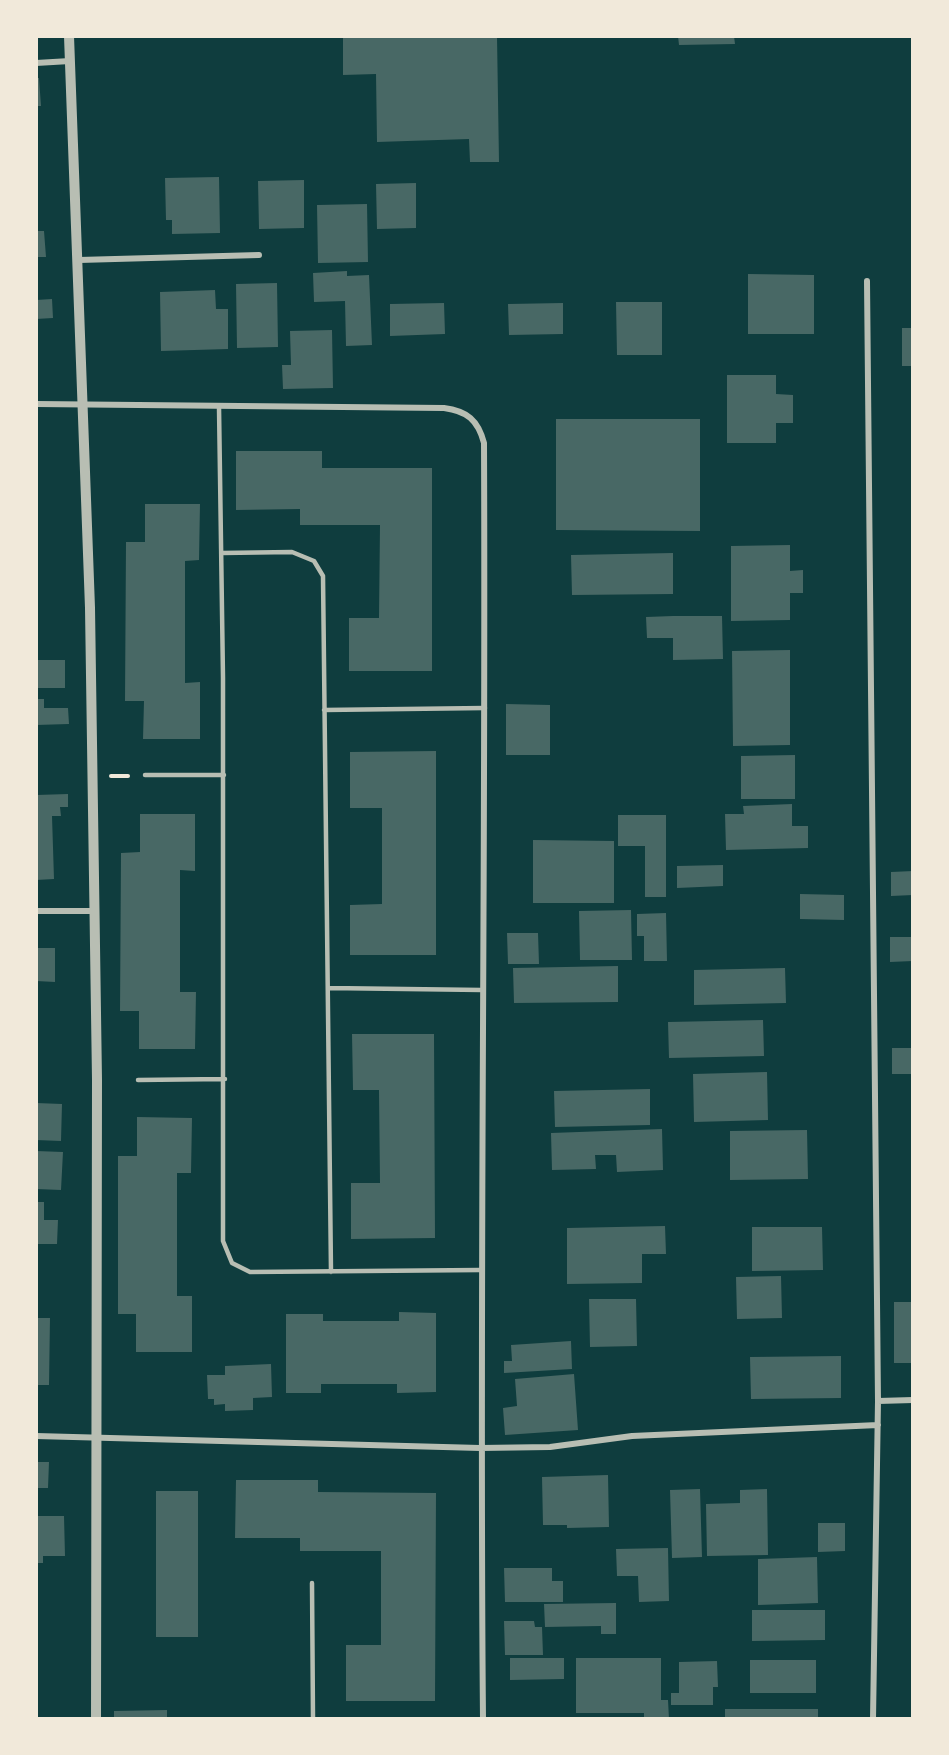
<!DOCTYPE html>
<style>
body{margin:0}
#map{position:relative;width:949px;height:1755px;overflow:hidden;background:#0f3d3e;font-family:Mulish,sans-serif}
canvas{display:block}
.frame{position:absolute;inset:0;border:38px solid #f1e9da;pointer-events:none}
</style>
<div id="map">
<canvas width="949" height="1755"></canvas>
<div class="frame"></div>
</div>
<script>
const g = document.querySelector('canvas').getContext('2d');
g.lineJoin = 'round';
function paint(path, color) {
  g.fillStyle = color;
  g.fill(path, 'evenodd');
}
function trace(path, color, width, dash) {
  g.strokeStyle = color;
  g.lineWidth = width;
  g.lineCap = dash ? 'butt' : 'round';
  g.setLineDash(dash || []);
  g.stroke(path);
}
const building = new Path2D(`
 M343,36H497L499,162H470L469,139L377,142L376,74L343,75Z
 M678,36H734L735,44L679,45Z
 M36,78H39L41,106H36Z
 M219,177L220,233L172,234V220H166L165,178Z
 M304,180V228L259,229L258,181Z
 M416,183V228L377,229L376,184Z
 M367,204L368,262L318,263L317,205Z
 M36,231H44L46,257H36Z
 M347,271V276L369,275L372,345L346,346L345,301L314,302L313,273Z
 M748,274L814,275V334H748Z
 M277,283L278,347L237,348L236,284Z
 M215,290L216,309H228V349L161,351L160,292Z
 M52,299L53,318L36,319V300Z
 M616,302H662V355H617Z
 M444,303L445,334L390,336V304Z
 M563,303V334L509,335L508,304Z
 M902,328H913V366H902Z
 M332,330L333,388L283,389L282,365H291L290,331Z
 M727,375H776V394L793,395V423H776V443H727Z
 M556,419H700V531L556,530Z
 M236,451H322V468H432V671H349V618H379L380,525H300V509L236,510Z
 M145,504H200L199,560L185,561V683L200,682V739H143L144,701H125L126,542H145Z
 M790,545V571L803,570V593H790V620L731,621V546Z
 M673,553V594L572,595L571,555Z
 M673,616H722L723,659L673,660V638H647L646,617Z
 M790,650V745L733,746L732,651Z
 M36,660H65V688H36Z
 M36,699H44V708H68L69,724L36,725Z
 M506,704L550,705V755H506Z
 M436,751V955H350V905L382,904V808H350V752Z
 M795,755V799H741V756Z
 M68,794V807H60L61,816H52L54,879L36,880V795Z
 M792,804V826H808V848L726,850L725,814H744L743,806Z
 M140,814H195V871L180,870V992H196L195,1049H139V1011H120L121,853L140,852Z
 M618,815H666V897H645V846H618Z
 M533,840L614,841V903H533Z
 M723,865V886L677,888V866Z
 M913,871V895L891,896V872Z
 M800,894L844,895V920L800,919Z
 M631,910L632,960H580L579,911Z
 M666,913L667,961H644V936H637V914Z
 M507,933H538L539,964H508Z
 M890,937H913V961L890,962Z
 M36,948H55V982L36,981Z
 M618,966V1002L514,1003L513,968Z
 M785,968L786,1003L694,1005V970Z
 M763,1020L764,1056L669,1058L668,1022Z
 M352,1034H434L435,1238L351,1239V1183H380L379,1090H353Z
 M892,1048H913V1074H892Z
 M767,1072L768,1120L694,1122L693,1074Z
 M650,1089V1125L555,1127L554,1091Z
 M36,1103L62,1104L61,1141L36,1140Z
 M137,1117L192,1118L191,1173H177V1296H192V1352H136V1314H118V1156H137Z
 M662,1129L663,1170L617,1172L616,1155H595L596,1169L552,1170L551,1133Z
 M807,1130L808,1179L730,1180V1131Z
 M36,1151L63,1152L61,1190L36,1189Z
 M36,1202H44V1220H58L57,1244H36Z
 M665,1226L666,1254H642V1283L567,1284V1228Z
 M752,1227H822L823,1270L752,1271Z
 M781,1276L782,1318L737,1319L736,1277Z
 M589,1299H636L637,1346L590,1347Z
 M894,1302H913V1363H894Z
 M399,1312L436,1313V1392L397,1393V1384H321V1393H286V1314H323V1321H399Z
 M36,1318H50L49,1385H36Z
 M571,1341L572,1369L504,1373V1361H512L511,1345Z
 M841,1356V1398L751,1399L750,1357Z
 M271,1364L272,1397L253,1398V1410L225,1411V1404L214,1405V1399H208L207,1375H225V1366Z
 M574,1374L578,1430L505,1435L503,1408L517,1406L515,1379Z
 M36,1462H49L48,1488H36Z
 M608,1475L609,1527L567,1528V1525H543L542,1477Z
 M236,1480H318V1492L436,1493L435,1701H346V1645H381V1551H300V1538H235Z
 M700,1489L702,1557L672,1558L670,1490Z
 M767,1489L768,1555L707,1556L706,1504L740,1503V1490Z
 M156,1491H198V1637H156Z
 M36,1516H64L65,1556H43V1563H36Z
 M818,1523H845V1551L818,1552Z
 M668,1548L669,1601L639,1602L638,1576H617L616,1549Z
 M817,1557L818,1603L758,1605V1559Z
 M504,1568H552V1581H563V1602H505Z
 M616,1603V1634H601V1626L545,1627L544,1604Z
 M752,1610H825V1640L752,1641Z
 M504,1621H534L535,1627H542L543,1655H505Z
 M510,1658H564V1679L510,1680Z
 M576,1658H661V1700H668L669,1719H644V1713H576Z
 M750,1660H816V1693H750Z
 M717,1661L718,1687H713V1705H671V1693H679V1662Z
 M725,1709H818V1719H725Z
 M167,1710V1719H114V1711Z
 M533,1717H617V1719H533Z`);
const path = new Path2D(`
 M111,776H128`);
const service = new Path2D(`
 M219,407L223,678V1241L232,1263L250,1272L480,1270
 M222,553L292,552L314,561L323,576L331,1272
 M324,710L485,708
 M145,775H224
 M328,988L482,990
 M138,1080L225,1079
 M312,1583L313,1719`);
const minor = new Path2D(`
 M36,63L70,61
 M79,260L259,255
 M867,281L878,1401L873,1719
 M36,404L444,408C467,411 478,420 484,443C486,869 479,1294 483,1719
 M36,911H95
 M878,1401L913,1400
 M36,1436L480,1448L550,1447L632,1436L878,1425`);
const tertiary = new Path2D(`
 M69,36L90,608L97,1080L96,1719`);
paint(building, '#486865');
trace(path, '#f1e9da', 4);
trace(service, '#b8beb3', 4.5);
trace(minor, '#b8beb3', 6);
trace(tertiary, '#b8beb3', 10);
</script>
